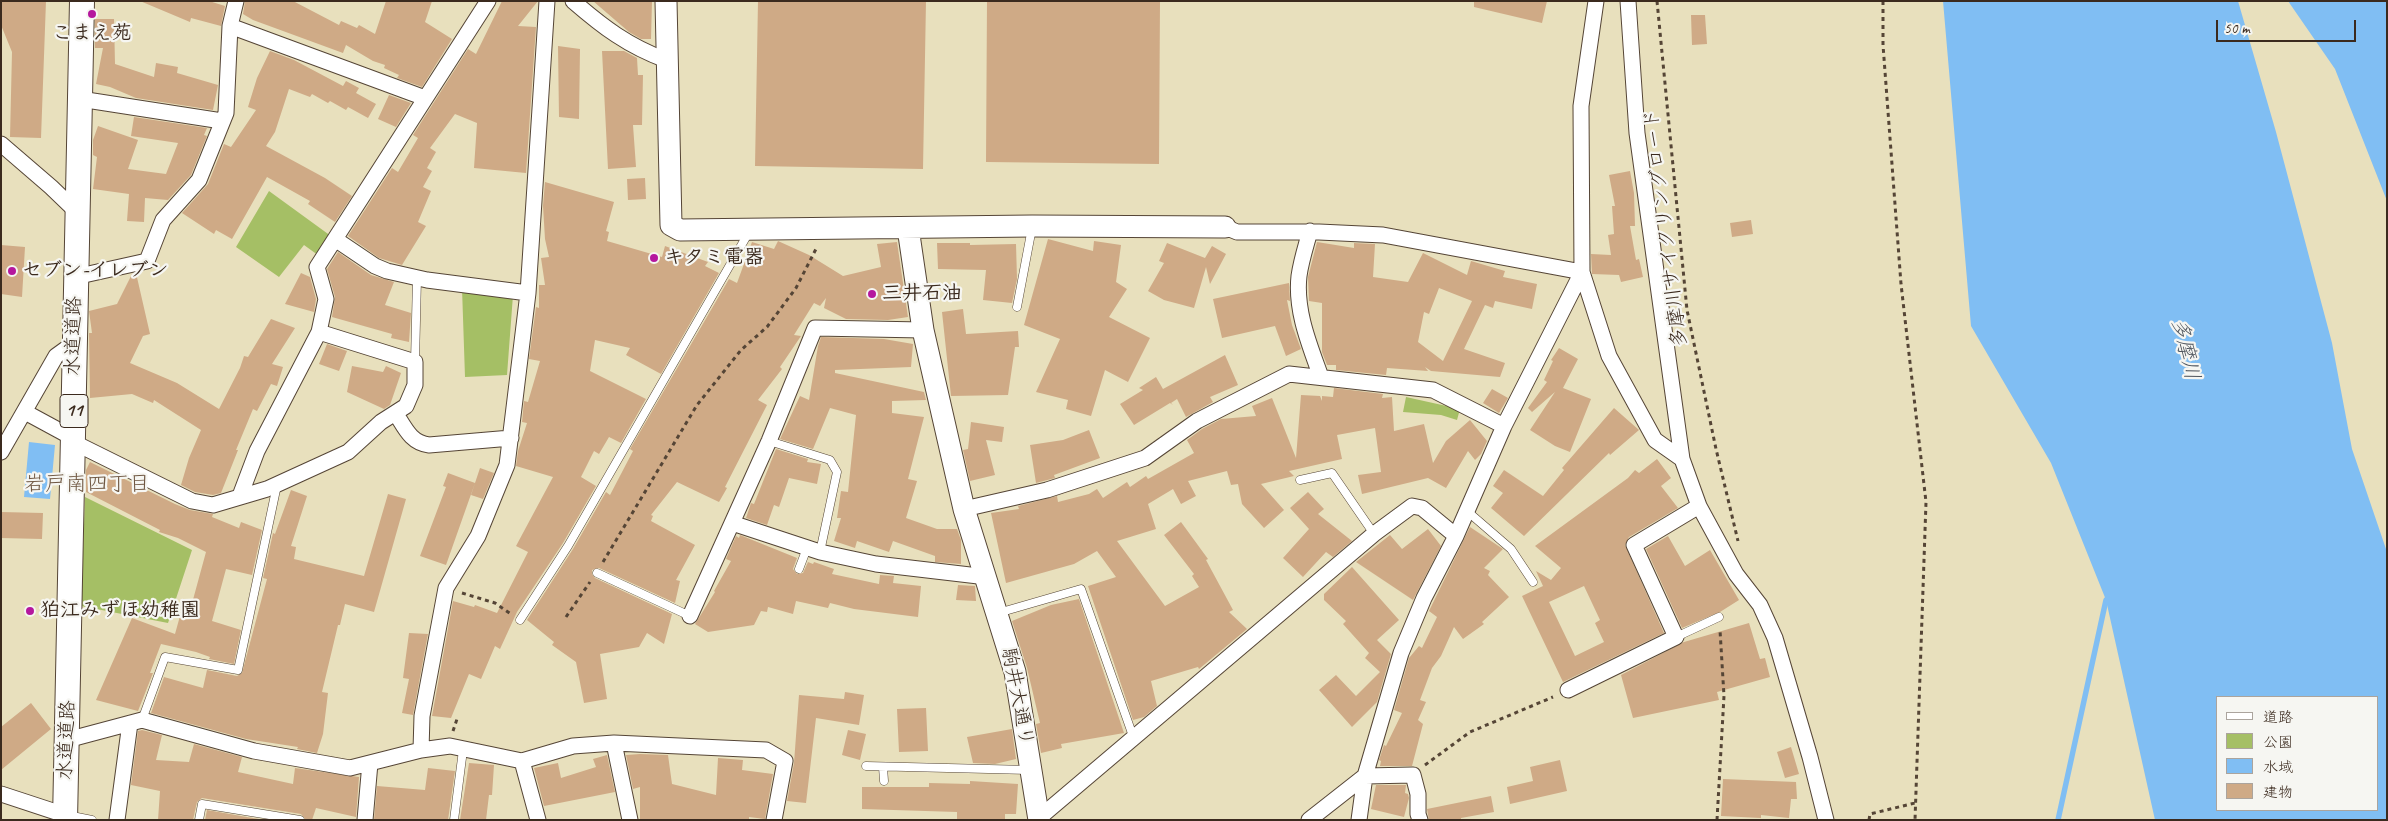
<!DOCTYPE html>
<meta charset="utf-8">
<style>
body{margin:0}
#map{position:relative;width:2388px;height:821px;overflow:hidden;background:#e8e0bd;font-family:Caveat,"Klee One",sans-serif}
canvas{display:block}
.frame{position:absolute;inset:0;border:2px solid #3b2a1e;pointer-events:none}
.legend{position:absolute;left:2216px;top:696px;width:162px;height:115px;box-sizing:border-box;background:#f6f6f2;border:1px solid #aba49d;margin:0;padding:6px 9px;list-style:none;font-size:15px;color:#3b2a1e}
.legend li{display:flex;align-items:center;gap:10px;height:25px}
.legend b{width:25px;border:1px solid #aba49d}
.scale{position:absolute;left:2216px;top:20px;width:140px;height:22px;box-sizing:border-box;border:2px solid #3b2a1e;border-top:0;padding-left:6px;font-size:15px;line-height:18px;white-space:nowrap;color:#3b2a1e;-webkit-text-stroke:4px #f6f6f2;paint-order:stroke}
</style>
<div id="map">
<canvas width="2388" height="821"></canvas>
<div class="frame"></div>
<ul class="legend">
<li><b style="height:6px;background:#fff"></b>道路</li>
<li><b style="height:14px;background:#a5bf65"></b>公園</li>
<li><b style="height:14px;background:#80bef3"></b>水域</li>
<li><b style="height:14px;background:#cfaa86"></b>建物</li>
</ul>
<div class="scale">50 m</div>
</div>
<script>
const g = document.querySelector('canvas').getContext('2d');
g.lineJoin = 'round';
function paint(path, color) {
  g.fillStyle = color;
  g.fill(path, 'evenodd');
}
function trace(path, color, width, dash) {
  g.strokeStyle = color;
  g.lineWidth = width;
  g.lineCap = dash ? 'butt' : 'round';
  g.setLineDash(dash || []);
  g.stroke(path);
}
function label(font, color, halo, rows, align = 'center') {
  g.font = font + ' Caveat,"Klee One",sans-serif';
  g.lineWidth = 4.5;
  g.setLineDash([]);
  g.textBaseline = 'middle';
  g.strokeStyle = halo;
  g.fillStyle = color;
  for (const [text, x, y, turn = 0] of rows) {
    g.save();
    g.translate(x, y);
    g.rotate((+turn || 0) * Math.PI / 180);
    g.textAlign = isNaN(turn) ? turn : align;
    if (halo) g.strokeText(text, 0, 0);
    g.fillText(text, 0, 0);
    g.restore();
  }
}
const green = new Path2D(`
 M269,191L335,239L322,258L304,245L279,277L236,247Z
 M462,288L513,295L507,375L465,377Z
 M1406,397L1460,409L1457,420L1441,415L1403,412Z
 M85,497L192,550L168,623L81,606Z`);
const water = new Path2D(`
 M1943,1H2238L2276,132L2332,343L2352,449L2387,552V820H2155L2106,600L2051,463L1971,326ZM2217,697H2377V810H2217Z
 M2288,1H2387V201L2335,69Z
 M29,442L55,445L50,499L24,497Z`);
const stream = new Path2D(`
 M2058,820L2106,600`);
const building = new Path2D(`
 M1,1H46L41,138L10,137L12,52L1,25Z
 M140,1H209L225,6L221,26L191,18L190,22Z
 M245,1H293L339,25L341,21L357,28L359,25L375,34L386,1H432L425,22L452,39L422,87L397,78L399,75L384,68L385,65L373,61L346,45L343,53L253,20L243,14Z
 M502,1H538L518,26L536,27L526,173L474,168L477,123L455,114L430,148L436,152L427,168L432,171L423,187L431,191L418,222L426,226L402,265L379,258L348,236L392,168L398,172L418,138L413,135L468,49L476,54Z
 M593,1H652L651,39H641L629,32Z
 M758,1H926L923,169L755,166Z
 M987,1H1160L1159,164L986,162Z
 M1474,1H1547L1542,23L1474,7Z
 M1691,15H1705L1707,44L1692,45Z
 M95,19H114L115,64L154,77L156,63L178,67L177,73L218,85L213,110L136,98L110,87L96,84L103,48H95Z
 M558,46L580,49L579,119L559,117Z
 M270,51L294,60L343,86L346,81L359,88L356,93L376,104L368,118L348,107L346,110L330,101L328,103L312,94L310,97L289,89L275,132L266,146L325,178L352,196L335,222L308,204L310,201L267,177L232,239L216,230L214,234L182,213L208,184L224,144L231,147L256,110L248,107L257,78Z
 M602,51H624L637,58L638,75H643L642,125H633L636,167L608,169Z
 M389,95L411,103L396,127L378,119Z
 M134,117L207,128L204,135L207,136L191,175L168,200L145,198L144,222L127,221L129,194L93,189L97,157L93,155V140L98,126L138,140L128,169L166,174L178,143L131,136Z
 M1630,171L1634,193L1635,226H1630L1636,260L1639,259L1643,277L1621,282L1619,275L1592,274L1591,254L1611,255L1608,235L1614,234L1612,206H1615L1609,175Z
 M645,178L646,199L628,200L627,179Z
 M545,182L614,202L606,231L609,232L607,241L662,257L665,246L708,262L705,266L719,273L661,374L626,355L630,348L595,340L590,371L646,399L621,443L609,437L599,454L594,451L581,477L596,486L563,543L517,612L500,649L495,646L481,679L469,674L451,718L432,716L453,601L474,607L475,605L497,613L528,552L516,546L553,477L516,466L518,451L527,423L522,422L524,401L528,402L540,361L529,359L536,307L539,308V285H545L541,258L549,257L545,239L543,206Z
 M1751,220L1753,234L1732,237L1730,223Z
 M1048,239L1093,251L1094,241L1121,245L1116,282L1127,289L1109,317L1150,338L1128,382L1105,370L1091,416L1066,409L1068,400L1036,392L1060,339L1024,325Z
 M778,241L809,255L843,276L881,267L877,244L897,242L908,317L888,320L846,319L824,308L826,298L820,306L814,303L794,335L801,336L780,367L782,369L758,400L767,405L725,487L727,488L719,502L677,482L651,515L653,516L651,521L695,545L676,580L680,581L675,603L599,568L592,570V574L595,578L672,614L664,644L647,633L639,647L600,654L607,699L584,703L576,662L552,645L554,642L527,620L573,549L606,492L610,495L633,451L630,449L729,279L737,283L752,242L774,249Z
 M1317,242L1354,248V243L1375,244L1373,277L1408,282L1423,253L1467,275L1471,261L1505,271L1503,277L1537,284L1532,309L1495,301L1493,308L1485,305L1464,349L1505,363L1500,377L1431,371L1425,367L1428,371L1387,368L1386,375L1336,370V365H1327L1322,352V303L1309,301L1308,277ZM1439,288L1472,301L1443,361L1418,342L1424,312L1429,314Z
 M937,243H970V245L1016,244L1017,279L1012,303L983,300L986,270L938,269Z
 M1167,243L1205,258L1212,246L1226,254L1210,284L1206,267L1194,308L1164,300L1148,291L1164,263L1159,261Z
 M1,245L25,247L22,297L1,294Z
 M338,252L371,275L394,282L385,305L411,313L409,342L391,338L392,334L332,317L335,297L327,269Z
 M136,273L150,334L143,336L130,363L177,383L219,409L240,368L244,356L248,357L271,319L295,328L272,364L283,367L277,386L271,384L257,411L253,409L236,450H238L221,493L213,495L195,492L181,485L189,458L201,430L154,400L153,403L132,394L90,398L89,333H92L89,311L117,304L132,274Z
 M301,273L310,277L316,299L314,312L285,304Z
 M1289,283L1290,301L1287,300L1292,325L1301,349L1286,356L1275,326L1222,338L1213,299Z
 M963,309L966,334L1018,331L1019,347H1015L1008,395L951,396L942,312Z
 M821,337L884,339L913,344L911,367L835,370V373L924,392L926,400L892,401V413L924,417L908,479L917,481L906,518L937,529H957L961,540V564L935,562V556L893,541L889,552L857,541L855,548L834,541L841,518H837L841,491L848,492L856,415L830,408L813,449L780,439L800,396L809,400L818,346Z
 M327,344L347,351L339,371L319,364Z
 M1559,348L1578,359L1563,388L1591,399L1570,452L1555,446L1530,430L1555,392L1532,412L1528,408L1547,382L1544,380L1553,361L1551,360Z
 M1225,355L1238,385L1210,397L1213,402L1186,417L1177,399L1171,403L1173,405L1170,403L1134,425L1120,404L1143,390L1139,388L1156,377L1163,389Z
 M352,366L383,372L386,366L401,373L390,405L384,409L347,392Z
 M1334,388L1383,394L1382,398L1392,397L1394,431L1424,424L1433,463L1446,441L1470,420L1487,441L1481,454L1475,460L1468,451L1446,488L1428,478L1362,494L1358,475L1381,472L1375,428L1337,435L1342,459L1289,471L1294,476L1261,484L1284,510L1264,528L1242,504L1238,484L1231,485L1227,471L1188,481L1196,496L1181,504L1173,489L1148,504L1156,529L1117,541L1165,606L1199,587L1192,576L1194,574L1164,535L1181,522L1208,559L1206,560L1233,610L1229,612L1247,629L1199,669L1198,667L1151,681L1157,706L1144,717L1133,720L1088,586L1116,577L1097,551L1074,564L1006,583L991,513L1019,509L1018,506L1057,496L1058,502L1089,494L1097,489L1103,498L1127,482L1130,487L1146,476L1148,479L1194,453L1187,440L1202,429L1221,419L1256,416L1252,406L1272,398L1296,458L1301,395L1320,396L1322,401V396L1333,397Z
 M1492,389L1508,398L1499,413L1483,403Z
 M1614,408L1639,430L1610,455L1609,453L1524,536L1491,508L1503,493L1493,486L1504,470L1543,496L1564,470L1562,468Z
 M971,422L1004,427L1002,442L986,440L995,475L970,481L963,450L968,449Z
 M1089,430L1100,458L1054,475L1055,478L1036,483L1030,445L1063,440Z
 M776,449L808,459L807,462L821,464L817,484L789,478L779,507L774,505L767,525L746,518L751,503L754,504Z
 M1657,459L1671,478L1661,486L1678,508L1629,537L1625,545L1664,633L1563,682L1522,596L1543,586L1536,571L1551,580L1561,568L1535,546L1628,478L1635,470L1639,473ZM1584,586L1600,620L1595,623L1604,642L1575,656L1549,602Z
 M90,462L175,504L190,510L213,514L212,517L239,528L241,522L262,530L252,575L226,569L212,621L241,630L234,664L209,659L210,657L196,652L161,644L150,673H153L138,711L96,700L132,618L175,634L180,616L188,618L206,552L178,538L159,532L160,530L86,492V470Z
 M480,468L494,473L483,499L471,495Z
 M448,473L475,483L446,565L420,556L446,487L443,486Z
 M291,490L307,496L291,546L296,547L294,559L364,576L388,494L406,499L374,612L345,604L340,625H338L322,692L328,693L323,734L317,753L297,749L298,747L246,739L151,713L164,677L203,688L207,670L237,676L242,673L267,579L263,578L273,533L275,534Z
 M1308,492L1324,509L1318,514L1352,541L1333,557L1326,552L1303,577L1283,558L1309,529L1290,508Z
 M1,512L43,513L42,539L1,538Z
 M1470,527L1503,549L1484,568L1490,571L1488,575L1509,597L1482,622L1484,624L1463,639L1454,627L1441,656L1432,668L1420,700L1426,702L1418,720L1423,724L1412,766H1380L1381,761L1379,760L1384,745L1386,746L1402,713L1394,710L1409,658L1419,646L1422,648L1437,617L1429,611Z
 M1428,529L1441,546L1413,600L1356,562L1390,535L1402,549Z
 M740,535L797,558L793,569L797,574L803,573L808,562L813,564L814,562L834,569L832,574L879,584L880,575L894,576L893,583L921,586L918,617L854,609L830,603L828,608L796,601L793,614L768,607L767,612L761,611L754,625L708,632L695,624L715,592L714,591L731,561L726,559L736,536L739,538Z
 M1668,536L1685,566L1710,550L1739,600L1720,612L1682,628L1646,549Z
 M1352,567L1399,620L1377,640L1391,654L1377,702L1352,727L1319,690L1336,675L1356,696L1380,672L1365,658L1369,653L1343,624L1346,621L1324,600V594Z
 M958,585L975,586L976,601L956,600Z
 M1079,599L1124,733L1061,744L1062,748L1041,753L1036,724L1040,723L1027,668L1012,621L1051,605Z
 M1749,623L1760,659L1765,658L1770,677L1717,692L1719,700L1633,718L1621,675L1684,642Z
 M409,633L428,634L413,715L402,713L409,679L403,678Z
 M845,692L864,695L859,725L816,718L806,803L787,801L794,763L799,695L844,699Z
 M31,703L51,729L1,770V727Z
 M926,708L928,751L899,752L897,709Z
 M1012,729L1016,759L995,764L973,763L967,737Z
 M142,730L162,735L156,760L189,762L194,744L242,757L238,772L293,784L295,768L359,777L356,817L316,808L312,820H306L301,814L202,798L197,802L193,820H158L160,791L131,785L138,731Z
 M848,730L866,734L860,760L842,755Z
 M1791,747L1799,774L1785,778L1777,752Z
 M640,754L668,755L672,784L716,795L718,758L743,760L742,770L773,774L765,819L749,817V820H640V787L633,789L626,755Z
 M607,755L615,792L544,806L534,768L558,763L561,778L596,767L593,759Z
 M1560,760L1567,791L1510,804L1507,787L1533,781L1530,767Z
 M469,763L494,765L492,795H489L486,820H460Z
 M428,768L455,771L448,820H374L377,786L425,790Z
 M1723,779L1796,782L1797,799H1791L1789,818L1761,815V818L1721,816Z
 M970,781L1018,784L1016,814H1005V820H957V812L862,809V787H929V783L970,784Z
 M1376,785H1406L1405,793L1408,794L1409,798L1404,817L1371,809Z
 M1491,796L1494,812L1461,818V820H1429L1427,809Z
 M207,810L264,820H205Z`);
const path = new Path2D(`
 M1657,1L1687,310L1716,449L1738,541
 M1883,1V45L1901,284L1926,502L1915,820
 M603,562L697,405L741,350L767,327L796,288L817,247
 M462,593L495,603L511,614
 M566,617L590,582
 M453,731L458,716
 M1425,765L1470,732L1553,697
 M1717,820L1724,696L1720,630
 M1869,820L1870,814L1915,803`);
const lane = new Path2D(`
 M1017,307L1032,228
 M415,362L417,278
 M769,441L830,460L837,472L820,552
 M1300,480L1332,473L1374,534
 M1467,511L1511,549L1533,582
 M799,569L807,548
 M597,573L690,616
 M998,613L1081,589L1134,739
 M520,620L568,546L749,232
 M1676,637L1719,617
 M142,720L165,657L238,670L277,485
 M866,766L1029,770
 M883,767L884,781
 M67,815L92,820
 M199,820L202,804L300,820
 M454,820L463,750`);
const street = new Path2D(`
 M573,1C603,27 628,46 666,60
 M1596,1L1581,106L1582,272L1609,356L1655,440L1682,459
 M1628,1L1637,133L1682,459L1699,506L1736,574L1760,605L1775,638L1810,757L1826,820
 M230,26L425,98
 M80,99L222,121
 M1,144L51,187L77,212
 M1225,227L1237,232H1319L1383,235L1582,272
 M1310,231C1306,246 1301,261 1299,276C1295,311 1310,346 1321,377
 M335,239L375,266L387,271L427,280L528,293
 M75,277L147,261L163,220L199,180L226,113L230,26L236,1
 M25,412L73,438
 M396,414C405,428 411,443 429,445L511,438
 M73,442L192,501L213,505L267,489L348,452L381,422L406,406L415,385V362L319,332
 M1,452L56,356L74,343
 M240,496L257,451L319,332L326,299L317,267L488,1
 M964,509L1047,490L1145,458L1197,421L1289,374L1433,390L1504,426
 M732,523L820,552L876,564L987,577
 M690,616L769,441L815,328L923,330
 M1568,690L1676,637L1634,545L1699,506
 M67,740L142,720L254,751L350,768L421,750L422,716L446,588L478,536L507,465L528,293L547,1
 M614,743L630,820
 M421,750L450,746L522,761L573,746L614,743L766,750L785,761L774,820
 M522,761L538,820
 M1,794L65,815
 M1039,818L1374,534L1412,506L1422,508L1456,536
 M117,820L130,723
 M365,820L370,763
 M1309,820L1365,776L1413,775L1418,794V814L1420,820
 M1359,820L1365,776L1401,653L1424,598L1456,536L1504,426L1582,272`);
const secondary = new Path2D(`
 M666,1L671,225L680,230L1032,226L1225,227
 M908,228L923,330L964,509L1015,672L1039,820`);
const primary = new Path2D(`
 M65,820L82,1`);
const markers = [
 [92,14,5,"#b5179e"],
 [654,258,5,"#b5179e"],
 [12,271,5,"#b5179e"],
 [872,294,5,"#b5179e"],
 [30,611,5,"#b5179e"]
];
const shields = [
 [74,411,28]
];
const shieldNames = [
 ["11",74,411]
];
const poiNames = [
 ["こまえ苑",92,34,"center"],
 ["キタミ電器",664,258],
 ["セブン-イレブン",22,271],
 ["三井石油",882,294],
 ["狛江みずほ幼稚園",40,611]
];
const streetNames = [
 ["多摩川サイクリングロード",1666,228,-97],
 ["水道道路",74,336,-89],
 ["駒井大通り",1017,697,79],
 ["水道道路",67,740,-88]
];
const waterNames = [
 ["多摩川",2185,349,77]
];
const neighbourhoodNames = [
 ["岩戸南四丁目",87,484]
];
paint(green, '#a5bf65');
paint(water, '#80bef3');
trace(stream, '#80bef3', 5.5);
paint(building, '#cfaa86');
trace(lane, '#554536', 9);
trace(street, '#554536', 17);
trace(secondary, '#554536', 23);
trace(primary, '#554536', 26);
trace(path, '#554536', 3, [4, 4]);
trace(lane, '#fff', 8);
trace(street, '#fff', 15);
trace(secondary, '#fff', 21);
trace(primary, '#fff', 24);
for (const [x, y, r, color] of markers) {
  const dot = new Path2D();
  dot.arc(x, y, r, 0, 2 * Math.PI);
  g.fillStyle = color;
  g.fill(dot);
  trace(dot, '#f6f6f2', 2);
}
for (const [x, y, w] of shields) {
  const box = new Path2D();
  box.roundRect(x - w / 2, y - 16.5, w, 33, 4);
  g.fillStyle = '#f6f6f2';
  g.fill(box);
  trace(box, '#3b2a1e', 1);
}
label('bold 19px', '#3b2a1e', null, shieldNames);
label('bold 20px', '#3b2a1e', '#f6f6f2', poiNames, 'left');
label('20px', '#3b2a1e', '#f6f6f2', streetNames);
label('italic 21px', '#50565e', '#f6f6f2', waterNames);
label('21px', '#6f5742', '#f6f6f2', neighbourhoodNames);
</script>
